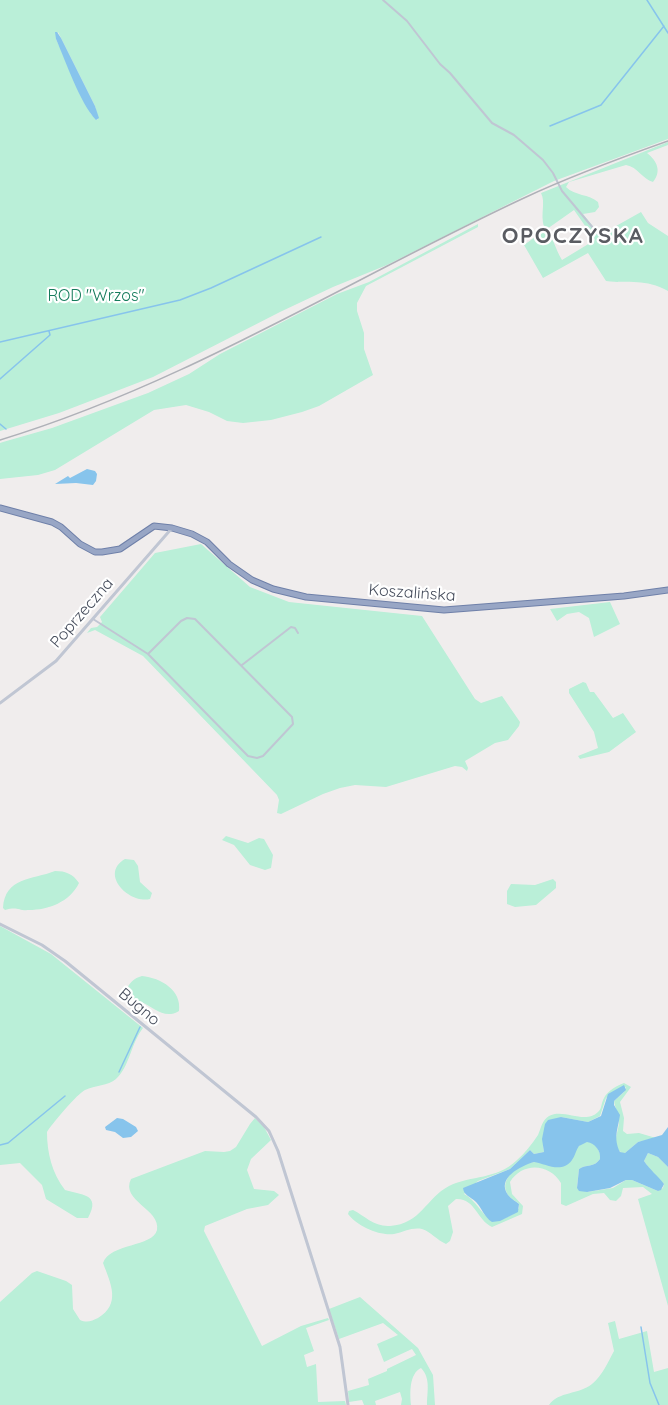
<!DOCTYPE html>
<meta charset="utf-8">
<style>
body{margin:0}
canvas{display:block;background:#f0eded}
</style>
<canvas width="668" height="1405"></canvas>
<script>
const g = document.querySelector('canvas').getContext('2d');
g.lineJoin = 'round';
function paint(path, color) {
  g.fillStyle = color;
  g.fill(path, 'evenodd');
}
function trace(path, color, width, dash) {
  g.strokeStyle = color;
  g.lineWidth = width;
  g.lineCap = dash ? 'butt' : 'round';
  g.setLineDash(dash || []);
  g.stroke(path);
}
function label(font, color, halo, rows, align = 'center') {
  g.font = font + ' Quicksand,sans-serif';
  g.lineWidth = 4.5;
  g.setLineDash([]);
  g.textBaseline = 'middle';
  g.strokeStyle = halo;
  g.fillStyle = color;
  for (const [text, x, y, turn = 0] of rows) {
    g.save();
    g.translate(x, y);
    g.rotate((+turn || 0) * Math.PI / 180);
    g.textAlign = isNaN(turn) ? turn : align;
    if (halo) g.strokeText(text, 0, 0);
    g.fillText(text, 0, 0);
    g.restore();
  }
}
const green = new Path2D(`
 M0,0H668V139L554,181L387,265L333,287L280,312L153,377L59,413L0,431ZM58,32L95,106L98,118L97,120L91,114L56,39Z
 M668,142V145L647,153C657,161 662,171 653,182C642,179 638,167 626,165L569,182L566,187C575,196 589,194 598,202L599,207L595,212L583,214L600,235L641,212L648,223L668,236V291C645,278 630,284 606,281L588,253L543,278L524,245L542,232L544,227C540,213 546,203 541,193ZM574,210L595,240L562,260C555,248 554,240 547,229Z
 M478,224V227L366,286L357,303V311L364,333V349L373,375L319,406L302,412L271,420L243,423L227,421L209,412L186,405L154,410L55,470L38,475L0,479V443L3,442L52,428L148,393L189,374L220,354L337,294L369,282Z
 M201,544L250,587L289,602L422,616L475,699L481,703L502,696L520,722L519,726L508,740L495,743L465,761L468,768L467,771L462,767L455,766L386,787L355,785L340,788L323,794L281,814L277,813L279,800L277,795L143,656L95,630L87,633L91,628L97,627L102,622L100,617L155,553Z
 M610,602L620,624L594,637L589,618L579,612L567,614L557,621L550,609Z
 M583,682L586,683L590,692H594L613,718L623,713L636,732L609,752L580,759L578,756L598,748L594,732L569,693V689Z
 M226,836L248,843L259,838L264,839L273,855L271,868L265,870L250,865L234,845L222,840Z
 M125,859L134,860L138,866L140,882L152,893L150,899C129,904 99,874 125,859Z
 M55,871C66,871 73,874 79,883C70,902 48,910 29,910C18,911 18,906 5,910L3,908C5,877 32,880 55,871Z
 M553,879L556,882V888L536,905L515,907L507,904V891L511,884L535,885Z
 M0,926L51,954L143,1028C131,1043 130,1066 116,1079C108,1086 95,1085 85,1090C78,1093 51,1125 47,1132C47,1153 52,1173 65,1190C80,1195 102,1193 88,1218H77L46,1199L42,1185L20,1163L0,1165Z
 M142,976C161,978 182,990 179,1011C164,1020 154,1007 141,1002C136,1000 132,1000 127,997L126,991C129,983 134,978 142,976Z
 M624,1083L631,1087L620,1102L624,1118L623,1131L627,1134L639,1133L656,1138L638,1142L624,1154C609,1147 619,1133 619,1121C619,1115 615,1108 614,1101L624,1092L626,1087L606,1098L600,1116L588,1122L561,1117C546,1131 541,1131 544,1152L534,1154L530,1150L510,1169L478,1181L464,1194C481,1203 485,1227 503,1219C510,1216 515,1214 519,1208V1204C515,1200 508,1198 506,1191C501,1176 522,1162 535,1162C543,1162 545,1164 553,1160C560,1157 568,1155 574,1151C579,1147 581,1141 589,1142C596,1143 601,1152 600,1159C594,1168 586,1164 579,1169L577,1187L587,1192L613,1188L626,1180H632L658,1191L663,1188L664,1184L656,1178L644,1161L648,1153L658,1157L668,1167V1306L638,1199L652,1194L643,1187L623,1188L621,1196L616,1201L610,1200L604,1193L593,1194L566,1206L561,1204V1183C549,1163 522,1162 510,1182L512,1194L523,1206L522,1214L492,1227C477,1220 475,1198 456,1199L448,1206L453,1232L450,1241L446,1244C437,1240 431,1232 422,1229C412,1227 404,1232 394,1234C379,1236 357,1226 348,1214L349,1211L353,1210C365,1216 374,1227 390,1226C421,1224 426,1198 449,1186C472,1175 496,1180 517,1160C525,1153 532,1144 538,1135C541,1128 542,1120 549,1116C564,1108 585,1125 598,1112C601,1109 601,1107 602,1103C605,1092 614,1087 624,1083Z
 M255,1118L264,1127L271,1140L251,1159L247,1170L254,1189L274,1191L279,1195L268,1205L247,1209L205,1226L204,1231L262,1346L301,1326L328,1318L329,1320L306,1328L314,1351L304,1355L307,1367L316,1364L318,1402L345,1401L346,1405H0V1302L32,1273L37,1271L66,1281L72,1285L73,1309L80,1320C87,1323 92,1321 98,1318C121,1304 111,1284 103,1263C110,1243 153,1247 157,1230C161,1209 120,1201 131,1179L205,1151L224,1152L230,1151L236,1147L250,1124Z
 M360,1297L418,1348L433,1375L435,1405H427C427,1392 431,1378 421,1368C409,1374 410,1393 411,1405H401L402,1399L400,1392L375,1401L376,1405H364L362,1400L349,1402L348,1391L369,1385L368,1379L387,1371V1369L416,1355L412,1349L384,1362L377,1344L398,1335L383,1323L339,1339L329,1309Z
 M615,1321L619,1339L647,1331L654,1372L668,1368V1405H549C559,1391 578,1395 592,1384C602,1376 608,1362 614,1351L608,1323Z`);
const water = new Path2D(`
 M55,32H57L61,38L95,106L99,118L96,120C80,103 66,62 56,39Z
 M87,469L95,471L97,474L96,481L93,485L76,483L55,484L68,476L70,478Z
 M624,1085L626,1090L614,1101V1105L620,1115C618,1129 613,1138 620,1152L625,1153L638,1142L662,1135L668,1127V1167L658,1157L648,1153L644,1161C650,1170 658,1176 664,1184L661,1190L658,1191L632,1180H626L610,1188L587,1192L579,1191L577,1188L579,1169C586,1164 594,1168 600,1159C601,1151 595,1143 587,1142L579,1146C576,1150 575,1156 572,1160C562,1174 546,1164 534,1162C521,1166 496,1178 508,1195C511,1199 516,1201 519,1204L518,1212L500,1221L492,1222C484,1217 482,1208 476,1202C470,1196 464,1196 463,1188L510,1169L530,1150L534,1154L544,1152L542,1139L545,1124L548,1120L561,1117L588,1122L601,1116L608,1094Z
 M117,1118L123,1119L136,1127L138,1131L131,1137L123,1138L115,1132L106,1130L105,1127Z`);
const stream = new Path2D(`
 M647,0L668,33
 M550,126L601,105L664,26
 M0,342L180,300L211,288L321,237
 M0,379L50,335L49,331
 M0,424L6,429
 M119,1072L140,1027
 M0,1145L8,1143L65,1096
 M641,1327L650,1383L659,1405`);
const minor = new Path2D(`
 M383,0L407,21L440,64L450,73L492,123L514,135L543,160L553,173L562,191L599,235
 M93,619L148,654L248,756L257,758L263,756L293,724L292,717L195,619L187,618L181,621L148,654
 M242,665L291,627L295,628L298,633`);
const tertiary = new Path2D(`
 M0,703L56,661L172,528
 M0,924L42,945L65,961L256,1117L269,1131L278,1151L340,1347L348,1405`);
const trunk = new Path2D(`
 M0,508L52,522L61,527L80,544L95,552H102L120,549L154,526L172,528L192,534L207,542L229,564L252,580L273,589L306,597L444,610L624,596L668,590`);
const rail = new Path2D(`
 M0,440C185,384 350,279 524,198C571,176 620,158 668,141`);
const parkNames = [
 ["ROD \"Wrzos\"",96,296]
];
const streetNames = [
 ["Koszalińska",412,593,4],
 ["Poprzeczna",82,613,-49],
 ["Bugno",139,1007,40]
];
const districtNames = [
 ["OPOCZYSKA",573,236]
];
paint(green, '#baefd8');
paint(water, '#87c4ec');
trace(stream, '#87c4ec', 1.5);
trace(trunk, '#6f80a9', 7);
trace(minor, '#c0c6d3', 2);
trace(tertiary, '#c0c6d3', 3);
trace(trunk, '#98a6c5', 5);
trace(rail, '#afb1b8', 1.5);
label('16px', '#167c5c', '#fff', parkNames);
label('16px', '#454c5b', '#fff', streetNames);
g.letterSpacing = '1.5px';
label('bold 22px', '#5a5c62', '#fff', districtNames);
g.letterSpacing = '0px';
</script>
